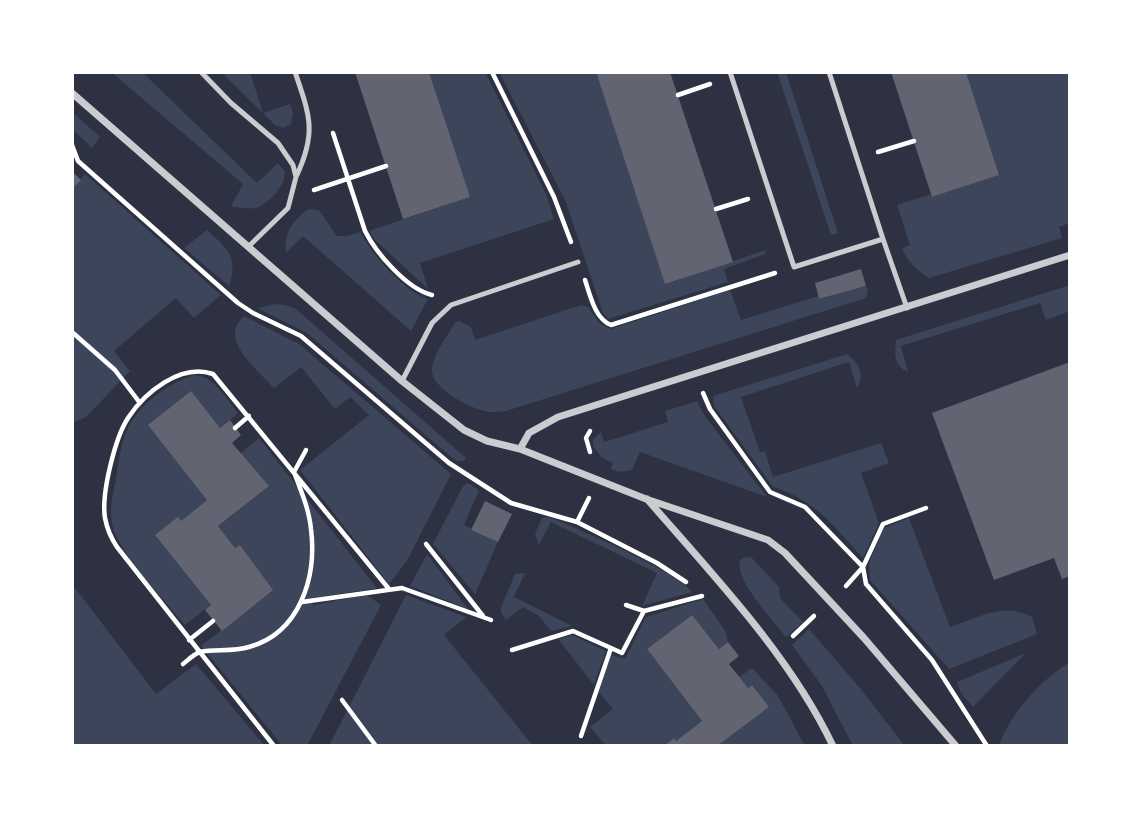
<!DOCTYPE html>
<style>
body{margin:0}
#map{position:relative;width:1142px;height:818px;overflow:hidden;background:#2d3142;font-family:"Titillium Web",sans-serif}
canvas{display:block}
.frame{position:absolute;inset:0;border:74px solid #fff;pointer-events:none}
</style>
<div id="map">
<canvas width="1142" height="818"></canvas>
<div class="frame"></div>
</div>
<script>
const g = document.querySelector('canvas').getContext('2d');
g.lineJoin = 'round';
function paint(path, color) {
  g.fillStyle = color;
  g.fill(path, 'evenodd');
}
function trace(path, color, width, dash) {
  g.strokeStyle = color;
  g.lineWidth = width;
  g.lineCap = dash ? 'butt' : 'round';
  g.setLineDash(dash || []);
  g.stroke(path);
}
const green = new Path2D(`
 M111,72H142L257,183L278,163L285,172C286,184 270,202 259,207C250,210 239,208 231,206L243,184Z
 M221,72H250L263,113L290,104L293,113L291,124L283,128L275,125Z
 M429,72H485L546,194L554,219L420,263L428,289L375,240L369,231L469,197Z
 M502,72H596L666,284L766,250L765,254L724,269L728,282L608,319L603,313L565,200L501,76Z
 M777,72H786L838,233L831,235Z
 M966,72H1070V223L1059,227L1062,238L929,278C917,271 907,261 902,248L910,245L897,205L931,194L932,197L999,175Z
 M72,112L100,137L92,148L72,129Z
 M85,174L221,295L194,318L176,298L114,351L130,371L86,417L72,423V189Z
 M308,209L319,210L337,236H347L360,232C373,255 403,291 428,299L411,331L303,236L286,253C284,232 292,222 308,209Z
 M207,230C227,248 239,257 229,286L184,248Z
 M1070,285V294L1068,295L1070,311L1046,320L1040,303L901,346L908,372C893,365 895,354 896,340Z
 M866,286L868,290L866,298L506,411C499,412 491,413 484,411C468,407 429,387 432,368C434,353 447,336 455,323L459,321L471,327L475,340L581,305L588,307L600,324L611,329L730,290L741,320L818,296L820,299Z
 M276,304L286,305L296,309L466,458L464,461H457L451,457L307,333L257,308Z
 M244,316L299,344L451,474L407,561L389,584L300,470L369,415L350,397L335,409L301,367L274,388C258,370 217,339 244,316Z
 M847,354C858,362 866,374 857,388L849,362L741,397L760,452L765,451L773,477L881,443L889,463L861,473L879,523L863,558C833,526 817,501 773,487L714,406L713,396Z
 M194,375C215,376 226,399 238,413L220,428L191,392L207,500L181,521L155,535L211,605L185,625C165,601 124,558 114,531C108,514 112,496 116,479C118,465 120,450 124,437C135,407 164,385 194,375Z
 M697,401L704,415L767,497L640,452L632,470L619,472L611,469L613,463L601,457L593,446V439L601,432L604,442L668,422L665,411Z
 M259,438L377,588L315,598L312,605L367,595L381,605L307,746L282,745L201,646L272,590L240,545L235,548L218,526L269,486L240,454Z
 M468,483L479,490L464,525L498,542L475,594L433,544L463,486Z
 M548,517C574,526 679,573 692,592L642,606L657,573L551,522L539,545L535,534L542,518Z
 M909,518L950,627C978,618 1003,601 1032,617L1037,634L949,669L870,580L869,563L884,528Z
 M427,554L468,609L410,586Z
 M746,557L752,558L779,587L780,598L803,622L786,637C774,621 734,580 740,560Z
 M525,573L514,597L572,626L551,631L539,616L523,607L506,620L501,612V607L515,574Z
 M72,584L156,694L196,664L265,746H72Z
 M406,595L466,617L444,635L533,746H329Z
 M703,599L726,632L728,642L719,649L692,615L647,649L702,721L676,741L674,739L664,746H606L590,727L613,709L598,691L611,655L625,659L646,617Z
 M809,629L860,688L905,746H853L822,686L792,645Z
 M572,635L606,651L594,685L558,639Z
 M1026,653L973,707L961,693L957,682Z
 M1070,662V746H999C1010,713 1041,680 1070,662Z
 M752,668L778,696L805,746H717L768,707L752,685L748,688L739,677Z`);
const building = new Path2D(`
 M355,72H429L470,197L403,219Z
 M596,72H670L733,262L665,284Z
 M891,72H966L999,175L932,197Z
 M72,171L81,180L72,189Z
 M861,269L866,286L819,299L815,283Z
 M1070,362V576L1062,579L1054,558L994,580L932,413Z
 M191,391L220,428L230,420L241,435L232,443L269,486L218,526L235,548L240,545L273,590L222,631L205,610L211,605L155,535L178,517L181,521L207,500L148,425Z
 M485,501L512,514L498,542L471,530Z
 M692,615L719,649L728,642L739,656L729,664L748,688L752,685L769,707L717,746H664L674,738L676,741L702,721L647,649Z`);
const path = new Path2D(`
 M492,72L554,197L571,242
 M678,95L710,84
 M333,133L365,231C376,253 407,289 432,295
 M72,145L78,161L238,303L253,313L301,336L449,463L511,503L577,522L657,563L686,582
 M878,152L914,141
 M314,190L386,166
 M716,209L748,199
 M585,280C590,295 595,319 611,325L775,273
 M72,332L115,370L140,403
 M703,393L710,409L770,492L805,507L863,567L866,584L932,660L987,746
 M235,428L249,416
 M590,452L586,438L590,431
 M577,522L589,498
 M426,544L483,616
 M846,586L863,567L883,524L926,508
 M302,602L402,588L491,620
 M626,605L644,611
 M793,636L814,616
 M189,640L213,621
 M512,650L573,631L611,648
 M183,664C188,660 194,654 200,652C216,649 233,652 249,647C300,633 317,577 311,529C309,509 301,491 294,472L306,450
 M342,700L376,746
 M581,736L611,648L622,653L644,611L702,596
 M274,746L117,547C111,538 107,529 105,518C101,494 115,438 128,418C145,392 181,363 213,374L389,589`);
const service = new Path2D(`
 M201,72L231,103L278,143L293,165L296,177L288,208L248,247
 M295,72C310,116 317,133 296,177
 M730,72L794,267L883,239L829,72
 M883,239L907,308
 M402,381L432,323L451,305L578,262`);
const minor = new Path2D(`
 M72,93L402,381L464,430L487,441L520,449L646,499L768,540L785,553L864,638L956,746
 M520,449L529,433L558,417L1070,255
 M647,499C712,574 790,655 833,746`);
paint(green, '#3c4559');
paint(building, '#626471');
trace(path, '#fff', 4.5);
trace(service, '#caccd0', 5);
trace(minor, '#caccd0', 7);
</script>
